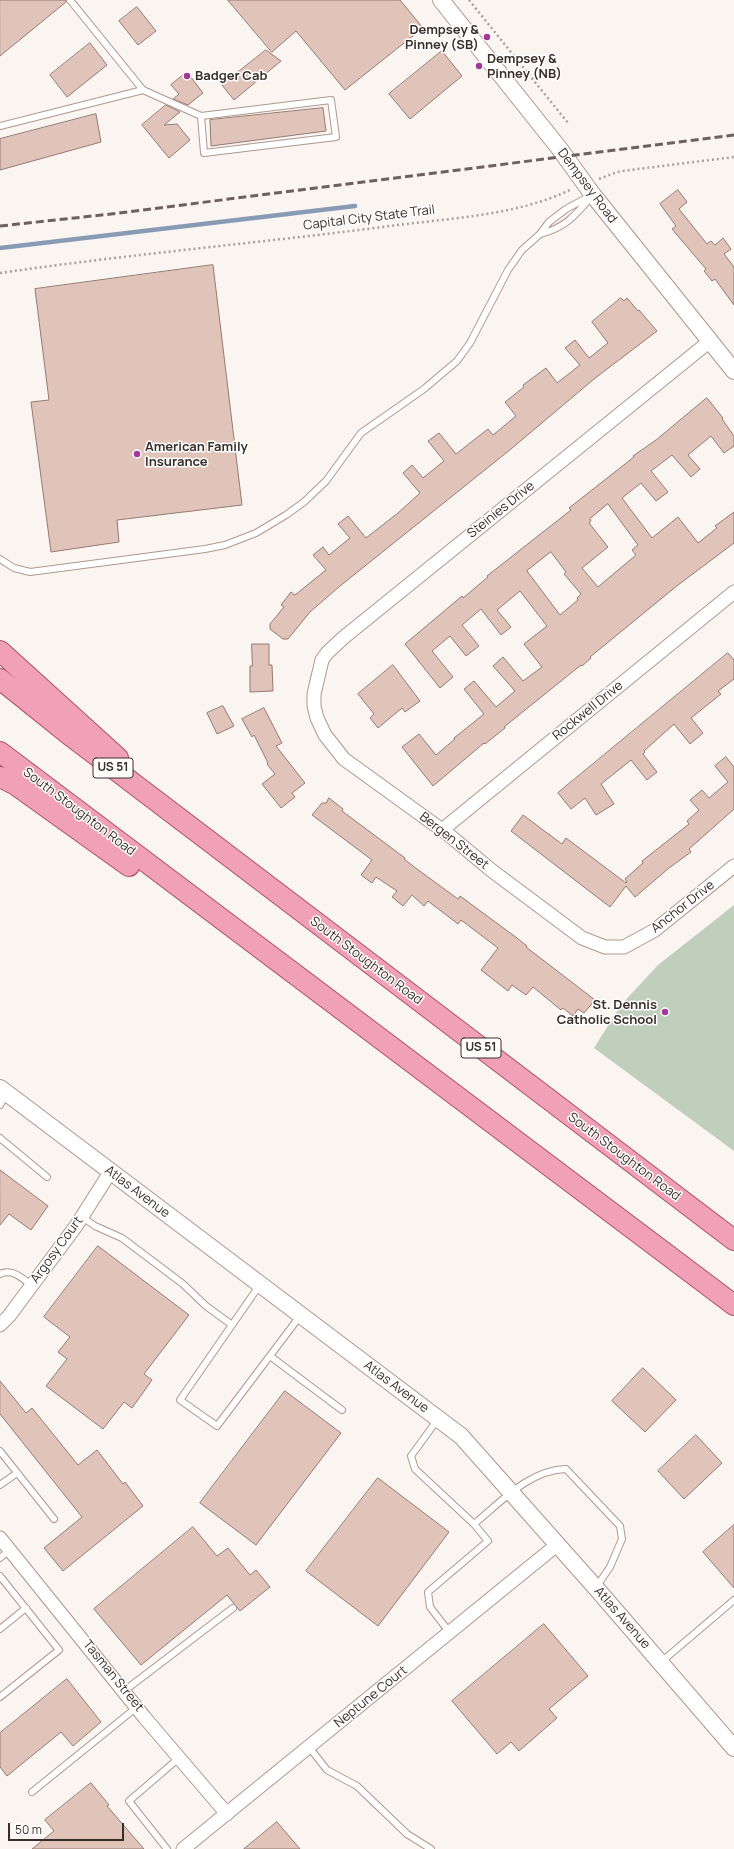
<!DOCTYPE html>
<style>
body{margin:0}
#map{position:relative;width:734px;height:1849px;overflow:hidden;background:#fbf5f2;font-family:Manrope,sans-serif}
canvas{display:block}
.scale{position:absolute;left:8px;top:1823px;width:116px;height:18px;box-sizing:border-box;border:2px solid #382e29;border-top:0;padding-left:5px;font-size:12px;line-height:14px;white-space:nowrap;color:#382e29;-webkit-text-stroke:3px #fff;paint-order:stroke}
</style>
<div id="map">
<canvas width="734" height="1849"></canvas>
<div class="scale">50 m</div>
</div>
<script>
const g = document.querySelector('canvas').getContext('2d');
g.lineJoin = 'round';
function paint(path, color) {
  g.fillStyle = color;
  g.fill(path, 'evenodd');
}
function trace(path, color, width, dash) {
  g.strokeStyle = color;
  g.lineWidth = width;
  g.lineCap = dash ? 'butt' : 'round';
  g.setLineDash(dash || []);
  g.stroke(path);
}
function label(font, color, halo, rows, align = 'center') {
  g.font = font + ' Manrope,sans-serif';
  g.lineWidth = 3;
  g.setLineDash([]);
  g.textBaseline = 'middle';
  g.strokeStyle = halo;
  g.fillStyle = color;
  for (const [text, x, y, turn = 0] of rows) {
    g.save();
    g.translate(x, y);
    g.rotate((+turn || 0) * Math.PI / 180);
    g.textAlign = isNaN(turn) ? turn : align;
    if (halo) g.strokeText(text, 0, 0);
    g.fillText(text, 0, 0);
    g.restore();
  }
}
const green = new Path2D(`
 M734,905V1151L594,1048L621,1005L658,965Z`);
const stream = new Path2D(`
 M0,248L355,206`);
const building = new Path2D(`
 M0,0H66V2L0,56Z
 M228,0H400L423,28L345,90L296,31L272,52Z
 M137,7L156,31L138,45L119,21Z
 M90,43L107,65L67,97L50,75Z
 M266,50L281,61L234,100L222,85Z
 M442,51L462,76L410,119L389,94Z
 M187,72L203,93L188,105L173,99L179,94L171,85Z
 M166,105L180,112L164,125L177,124L190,140L169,158L142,125Z
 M323,108L326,131L211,146L210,120Z
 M96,114L101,142L0,170V139Z
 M678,190L687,202L679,209L707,244L711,241L715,245L723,238L731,249L724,254L734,267V305L715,279L712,281L704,271L706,269L672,229L676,226L660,204Z
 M213,265L242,505L117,520L119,542L51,552L31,402L49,400L35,289Z
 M621,298L624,301L627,298L638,311L639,310L657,331L594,379L511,449L340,586L310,612L288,639H283L270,629V624L284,607L281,605L291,592L295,595L326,570L313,555L323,547L329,555L350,538L338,524L348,516L366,538L398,513L420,493L403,473L412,465L423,478L444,461L428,441L439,433L456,454L488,429L493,435L516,416L505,402L524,387L523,385L546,368L557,383L580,365L565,348L575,340L589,358L608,343L592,322Z
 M707,398L723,418L722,419L734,436V446L724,453L711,436L688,455L700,469L691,477L672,455L651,471L668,492L656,501L641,483L622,498L652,538L678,517L698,543L717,528L715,526L734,512V543L678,585L590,657L591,658L582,666L581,665L504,727L505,728L485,744L484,743L433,786L402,747L419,734L436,755L455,739L454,738L484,714L464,689L474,681L496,707L515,691L493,666L503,657L523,681L542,667L524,644L547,626L520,591L497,610L511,627L501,635L481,609L462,625L479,646L466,656L450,636L432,651L453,677L440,688L405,644L462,596L463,598L488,577L487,576L571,510L569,508L634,457L633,456L656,440ZM608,504L638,545L632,550L636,555L598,587L582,568L608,547L589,523L591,521L590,519ZM551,552L566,572L564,574L581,594L577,598L578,600L560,615L527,571Z
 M252,644H269V665H272L273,691L250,692V666H252Z
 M728,653L734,660V679L718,691L721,694L691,718L703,733L690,744L674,724L644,751L645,752L643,754L657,772L647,780L631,760L601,784L614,804L596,815L585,798L571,809L558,793Z
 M393,665L420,701L405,712L402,708L378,728L370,718L374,714L358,694Z
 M223,706L234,726L217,734L207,713Z
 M264,708L282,743L276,746L305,783L292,793L295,797L281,808L262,784L275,774L267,764L268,763L254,735L252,737L242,719Z
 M726,757L734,767V809L689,849L691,852L669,868L635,897L626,886L610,907L511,831L523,815L562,844L566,838L626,883L627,882L625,879L643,863L642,861L689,824L687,821L699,810L690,800L702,790L709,798L728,782L715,766Z
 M329,798L343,809L342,811L405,858L404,859L417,869L458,899L460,896L517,938L527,946L526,947L595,1000L584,1013L578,1009L573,1016L563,1008L561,1010L533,987L526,995L512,985L508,991L481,970L498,948L461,920L458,924L428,901L424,906L412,895L403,906L392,897L397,891L376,877L372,883L361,875L372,860L312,815L322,803H326Z
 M0,1170L48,1206L31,1230L9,1214L0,1225Z
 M98,1246L189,1315L144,1374L152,1380L132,1408L124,1402L103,1429L46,1386L67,1359L58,1352L70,1337L44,1317Z
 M643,1368L676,1400L645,1432L612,1401Z
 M0,1381L26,1413L32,1408L78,1465L97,1450L123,1484L125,1482L143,1506L63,1571L44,1548L82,1517L0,1414Z
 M285,1391L341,1433L256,1545L200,1503Z
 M696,1435L722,1463L684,1499L658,1471Z
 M378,1478L449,1532L378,1626L306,1571Z
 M734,1525V1588L703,1552Z
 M193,1527L217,1556L228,1548L250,1575L256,1570L270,1587L240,1611L227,1595L141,1665L94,1609Z
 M544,1624L588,1676L549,1709L557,1718L519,1751L511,1742L497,1754L452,1701Z
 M67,1679L101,1722L73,1746L61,1732L7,1776L0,1767V1733Z
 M91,1783L109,1805L107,1806L144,1849H32L54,1831L45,1820Z
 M277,1822L300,1849H244Z`);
const path = new Path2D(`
 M469,0L568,123
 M599,179L617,172L630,170L734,157
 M0,273C130,254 260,243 390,226C450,218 515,216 570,190`);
const service = new Path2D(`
 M70,0L143,90L201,116L331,100L336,137L204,153L201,116
 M0,126L143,90
 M540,234C565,228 575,216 591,197
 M0,559L14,568L30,572L205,549L225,545L256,533L286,515L304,502L326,481L361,433L424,389L457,361L470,343L508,270L522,250L540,234L549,222L566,209L592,195
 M0,1105L6,1094
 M0,1138L47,1177
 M82,1217L95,1226L122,1238L183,1284L206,1306L232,1325
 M0,1274C12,1268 22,1278 31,1285
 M259,1286L180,1400L217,1426L300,1316
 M270,1356L342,1410
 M438,1419L411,1456L415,1469L474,1524L488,1541L428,1592L430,1607L450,1633
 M0,1451L54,1519
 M0,1485L17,1473
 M474,1524C501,1502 529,1470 566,1469L620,1526L622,1539L610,1567L597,1586
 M0,1558L10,1550
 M0,1576L59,1650L0,1697
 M0,1629L26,1608
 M660,1663L734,1600
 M124,1691L233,1608
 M309,1747L327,1770L357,1786L407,1834L431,1849
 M32,1792L137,1707
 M167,1849L129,1801L179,1758`);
const minor = new Path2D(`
 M710,341L343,638L327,653L322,660L314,694V706L317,718L325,735L344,759L449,835L491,870L582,938L605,947H624L655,930L734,866
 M442,830L734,592
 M0,1325L9,1316L76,1226L111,1171
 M0,1538L145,1718L227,1814
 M183,1849L558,1544`);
const tertiary = new Path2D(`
 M441,0L559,148L593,195L734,371
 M0,1088L461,1436L596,1588L734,1748`);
const primary = new Path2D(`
 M0,651L118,758
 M0,679L67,733L734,1240
 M0,752L734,1305
 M0,777L16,785L129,866`);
const rail = new Path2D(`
 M0,226L111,214L734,135`);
const markers = [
 [487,37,4,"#a2389a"],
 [479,66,4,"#a2389a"],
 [187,76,4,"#a2389a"],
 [137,454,4,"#a2389a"],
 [665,1012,4,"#a2389a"]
];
const shields = [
 [113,768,40],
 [481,1048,40]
];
const shieldNames = [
 ["US 51",113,768],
 ["US 51",481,1048]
];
const poiNames = [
 ["Dempsey &",479,30,"right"],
 ["Pinney (SB)",479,45,"right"],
 ["Dempsey &",487,59],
 ["Pinney (NB)",487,74],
 ["Badger Cab",195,76],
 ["American Family",145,447],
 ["Insurance",145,462],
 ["St. Dennis",657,1005,"right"],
 ["Catholic School",657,1020,"right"]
];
const streetNames = [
 ["Dempsey Road",587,186,53],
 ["Capital City State Trail",369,218,-7],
 ["Steinies Drive",501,510,-39],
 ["Rockwell Drive",588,711,-39],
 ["South Stoughton Road",79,812,37],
 ["Bergen Street",454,841,38],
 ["Anchor Drive",683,907,-38],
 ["South Stoughton Road",366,961,37],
 ["South Stoughton Road",624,1157,37],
 ["Atlas Avenue",137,1192,37],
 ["Argosy Court",57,1250,-54],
 ["Atlas Avenue",396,1387,37],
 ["Atlas Avenue",622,1618,49],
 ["Tasman Street",113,1676,51],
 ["Neptune Court",371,1697,-39]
];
paint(green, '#c0cebc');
trace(stream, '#879cb4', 4.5);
paint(building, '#e0c3b9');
trace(building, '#947a71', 1);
trace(service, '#b0978a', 8);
trace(minor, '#b0978a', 15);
trace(tertiary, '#b0978a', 18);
trace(primary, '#aa5066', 22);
trace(path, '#a7a09c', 2.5, [2, 3]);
trace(service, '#fff', 6);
trace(minor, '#fff', 13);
trace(tertiary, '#fff', 16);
trace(primary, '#f1a1b7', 20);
trace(rail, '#6b625d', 3, [8, 4]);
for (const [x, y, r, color] of markers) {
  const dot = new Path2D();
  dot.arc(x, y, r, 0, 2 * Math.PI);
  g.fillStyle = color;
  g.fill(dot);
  trace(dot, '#fff', 1.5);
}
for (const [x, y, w] of shields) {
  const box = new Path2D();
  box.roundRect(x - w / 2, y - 10, w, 20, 3);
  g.fillStyle = '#fff';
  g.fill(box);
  trace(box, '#382e29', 1);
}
label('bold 12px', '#382e29', null, shieldNames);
label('bold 13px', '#382e29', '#fff', poiNames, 'left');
label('13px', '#382e29', '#fff', streetNames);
</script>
